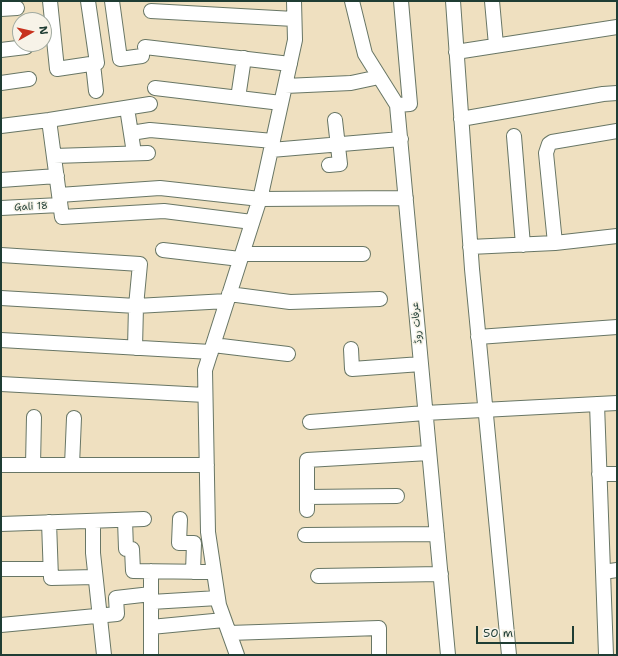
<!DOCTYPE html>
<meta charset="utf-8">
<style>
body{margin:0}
#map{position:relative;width:618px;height:656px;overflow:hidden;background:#efe0c0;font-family:"Shantell Sans",sans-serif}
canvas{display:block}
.frame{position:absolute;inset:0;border:2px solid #1f3d34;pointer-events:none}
.north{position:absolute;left:12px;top:12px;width:40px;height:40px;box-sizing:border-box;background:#f7f3e8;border:1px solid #a1aaa0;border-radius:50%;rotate:82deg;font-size:11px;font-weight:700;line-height:16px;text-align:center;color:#1f3d34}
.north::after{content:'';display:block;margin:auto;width:14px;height:18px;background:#c8321e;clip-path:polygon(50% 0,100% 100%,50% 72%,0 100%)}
.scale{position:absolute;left:476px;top:626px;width:98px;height:18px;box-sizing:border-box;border:2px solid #1f3d34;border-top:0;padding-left:5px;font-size:12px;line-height:14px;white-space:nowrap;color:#1f3d34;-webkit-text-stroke:3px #f7f3e8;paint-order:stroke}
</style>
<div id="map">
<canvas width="618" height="656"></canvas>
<div class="frame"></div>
<div class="north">N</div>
<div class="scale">50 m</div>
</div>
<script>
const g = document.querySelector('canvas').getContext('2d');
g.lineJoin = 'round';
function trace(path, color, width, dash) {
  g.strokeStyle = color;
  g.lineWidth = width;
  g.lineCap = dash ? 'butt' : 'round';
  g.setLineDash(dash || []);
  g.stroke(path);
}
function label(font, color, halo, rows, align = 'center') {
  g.font = font + ' "Shantell Sans","Playpen Sans Arabic",sans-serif';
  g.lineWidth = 3;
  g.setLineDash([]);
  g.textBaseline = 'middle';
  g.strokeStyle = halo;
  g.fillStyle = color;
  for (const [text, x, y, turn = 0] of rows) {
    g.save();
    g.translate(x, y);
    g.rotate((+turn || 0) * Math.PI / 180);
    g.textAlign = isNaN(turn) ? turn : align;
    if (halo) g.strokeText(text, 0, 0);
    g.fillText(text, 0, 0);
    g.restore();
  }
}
const minor = new Path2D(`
 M50,1L57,69L97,63L88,1
 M112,1L120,59L142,56
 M352,1L365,54L397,105L448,655
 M453,1L472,269L509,655
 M492,1L496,45
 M1,9L17,8
 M151,11L294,19
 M145,47L290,64
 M1,50L26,47
 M456,52L617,27
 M93,64L96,91
 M1,83L29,79
 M285,86L351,83L379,77
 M155,88L281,103
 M238,98L244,58
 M397,105L410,104L401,1
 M127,108L134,153
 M461,119L603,94L617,93
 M49,120L62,217L164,211L252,222
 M1,126L49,120L150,104
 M131,133L150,130L273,141
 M514,136L523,245
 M271,150L401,139
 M54,156L148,153
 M329,165L340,164L335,120
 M1,180L57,176
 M59,195L160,188L260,199L406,198
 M1,208L60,205
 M555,243L546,153L549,144L552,142L617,131
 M470,247L555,243L617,236
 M163,250L240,259
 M242,254H363
 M1,255L140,264L136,306L135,348
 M229,294L290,302L380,299
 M1,298L136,306L227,301
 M478,337L617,327
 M1,340L211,352
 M213,345L288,354
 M351,349L352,369L421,364
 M1,384L205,395
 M597,404L606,655
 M310,422L425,413L617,403
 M1,465H207
 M33,465L34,417
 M72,465L74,418
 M599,474H617
 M307,497L397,496
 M307,510V460L429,453
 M180,519L179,543H194L193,572
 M125,520L126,549H132L133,571L214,572
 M93,521V553L104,655
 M49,522L51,578L95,577
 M1,524L144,519
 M305,535L437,534
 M1,569H50
 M151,571V655
 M603,572L617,570
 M318,576L441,574
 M151,602L218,598
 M1,625L117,614L116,598L151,594
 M151,627L224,620
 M229,633L379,628V655
 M237,655L219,605L208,532L205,370L261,195L295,40L294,1`);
const streetNames = [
 ["Gali 18",31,207,-3],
 ["عرفات روڈ",417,323,-95]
];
trace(minor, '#687665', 16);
trace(minor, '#fff', 14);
label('10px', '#1f3d34', '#f7f3e8', streetNames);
</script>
